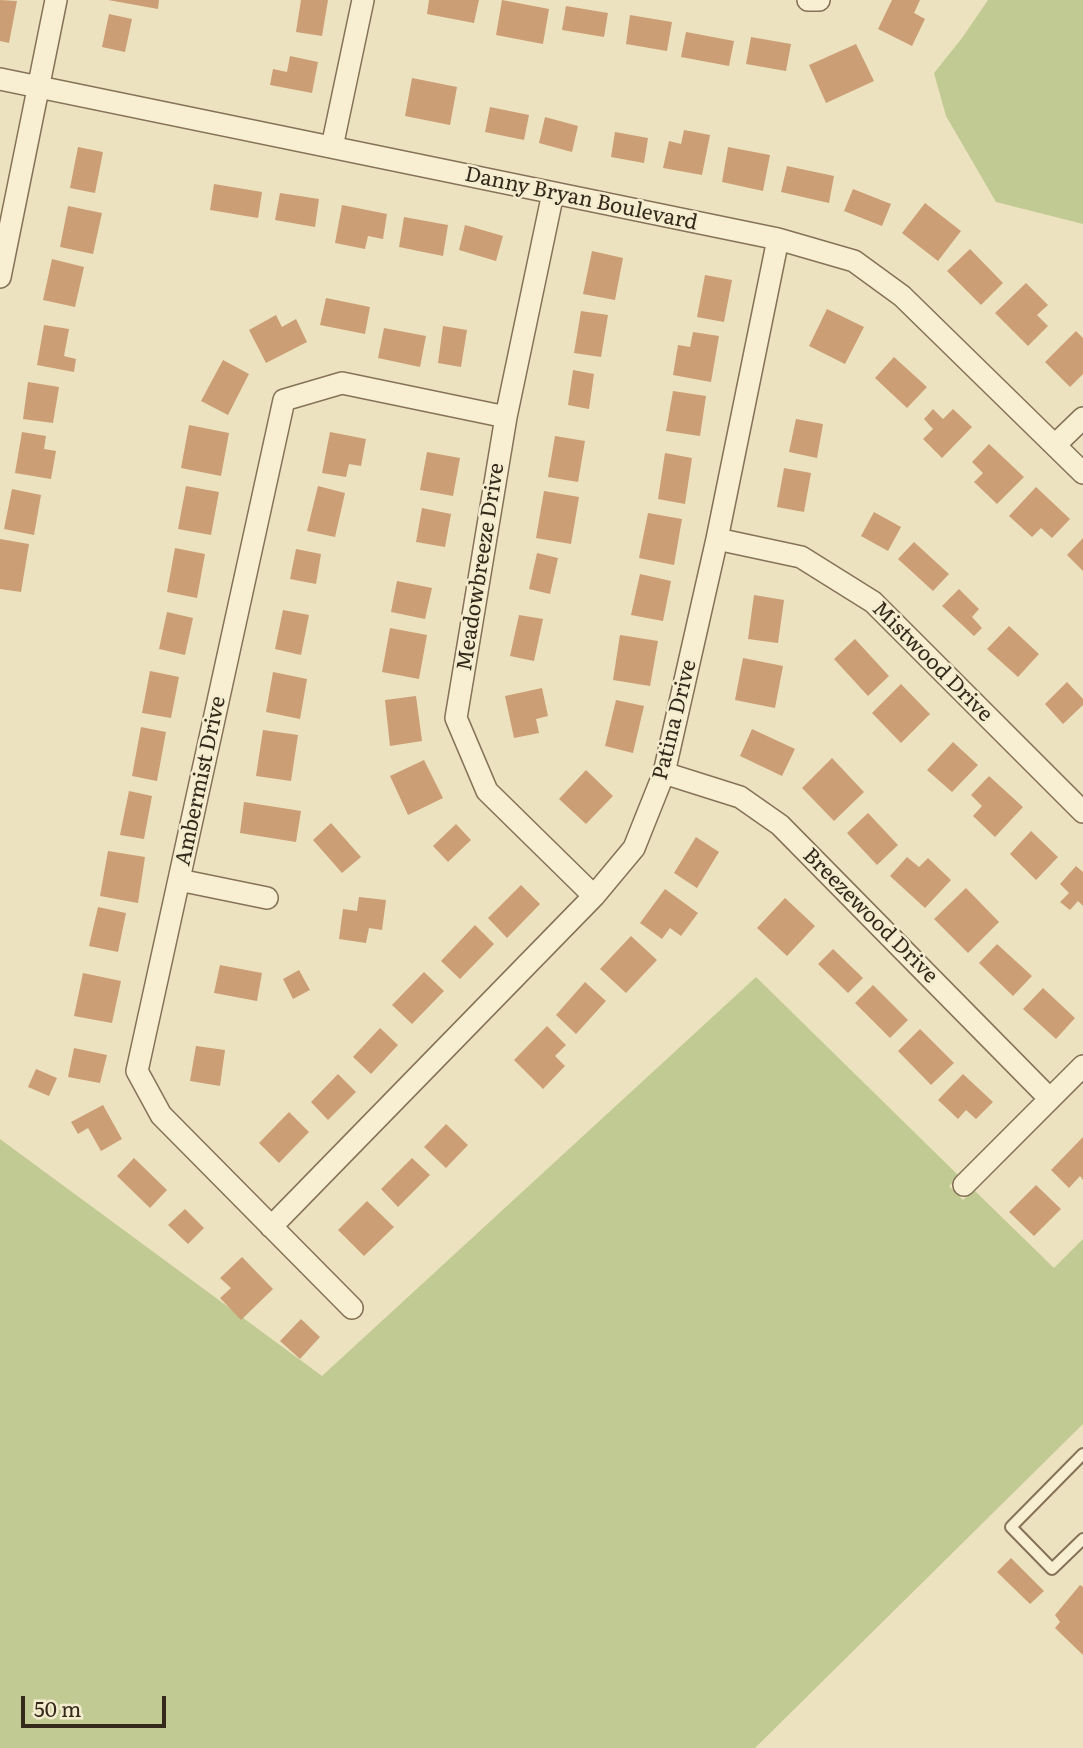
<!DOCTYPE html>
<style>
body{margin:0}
#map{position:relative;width:1083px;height:1748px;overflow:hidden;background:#ede2bf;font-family:Literata,serif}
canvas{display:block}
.scale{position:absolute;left:21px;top:1696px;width:145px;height:32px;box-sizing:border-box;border:4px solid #35291c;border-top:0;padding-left:9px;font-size:21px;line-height:24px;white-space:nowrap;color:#35291c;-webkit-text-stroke:5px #f4ecce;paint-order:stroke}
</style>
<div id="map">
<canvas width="1083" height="1748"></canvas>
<div class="scale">50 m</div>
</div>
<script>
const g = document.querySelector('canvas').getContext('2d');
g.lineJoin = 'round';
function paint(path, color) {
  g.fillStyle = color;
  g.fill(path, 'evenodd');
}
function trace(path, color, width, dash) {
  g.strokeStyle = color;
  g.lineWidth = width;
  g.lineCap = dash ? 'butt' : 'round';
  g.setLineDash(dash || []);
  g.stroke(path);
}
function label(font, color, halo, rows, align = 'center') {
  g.font = font + ' Literata,serif';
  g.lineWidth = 5;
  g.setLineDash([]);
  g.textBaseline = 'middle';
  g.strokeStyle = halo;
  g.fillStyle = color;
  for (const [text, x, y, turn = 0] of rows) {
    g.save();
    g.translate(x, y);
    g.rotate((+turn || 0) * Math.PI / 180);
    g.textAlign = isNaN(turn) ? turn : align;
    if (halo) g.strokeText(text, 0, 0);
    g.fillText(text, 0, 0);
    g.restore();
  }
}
const green = new Path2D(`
 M988,0H1083V224L996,202L946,116L934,73L962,38Z
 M756,977L959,1176L949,1186L963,1200L974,1190L1054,1268L1083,1239V1424L755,1748H0V1139L322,1376Z`);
const building = new Path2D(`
 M0,0L17,1L9,43L0,41Z
 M108,0H159L158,9Z
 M301,0H328L322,36L296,32Z
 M429,0H479L474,23L427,14Z
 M502,0L549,9L543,44L496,35Z
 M892,0H920L914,13L925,19L912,46L878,29Z
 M566,6L608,13L604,37L562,30Z
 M109,14L132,19L125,52L102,47Z
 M630,15L672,22L667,51L626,44Z
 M686,32L734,41L729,66L681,57Z
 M751,37L791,44L786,71L746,64Z
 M856,44L874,81L826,103L809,65Z
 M290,56L318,62L312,93L270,85L273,69L287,72Z
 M412,78L457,87L450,125L405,116Z
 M490,107L529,115L524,140L485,132Z
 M545,117L578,126L572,152L539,143Z
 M684,130L710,135L702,175L663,168L669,141L681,144Z
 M615,132L648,138L644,163L611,157Z
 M78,147L103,152L95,193L70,188Z
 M728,147L770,155L763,191L722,182Z
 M787,166L834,176L829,203L781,192Z
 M214,184L262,192L258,218L210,210Z
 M853,189L891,204L882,226L844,211Z
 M280,193L319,199L315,227L275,220Z
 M925,203L961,231L938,261L902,233Z
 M342,205L387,214L383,239L368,236L365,249L335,243Z
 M68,206L102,213L93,254L60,247Z
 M404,217L448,225L443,256L399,247Z
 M465,225L503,236L496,261L459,250Z
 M970,249L1003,283L981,305L947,271Z
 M592,251L623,258L615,300L583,294Z
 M52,259L84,267L75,307L43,300Z
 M705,275L732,280L724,322L697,317Z
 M1026,283L1048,305L1037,315L1048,326L1028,346L995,313Z
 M326,298L370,307L365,334L320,325Z
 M827,309L864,327L845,364L809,346Z
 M581,311L608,315L601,357L574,353Z
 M276,315L282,327L296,319L307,342L266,363L249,330Z
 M44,325L69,329L64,356L76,359L74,372L37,365Z
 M443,326L467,330L461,367L438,363Z
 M384,328L426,336L420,367L378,358Z
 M1076,331L1083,338V374L1070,387L1045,362Z
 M693,332L719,336L711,382L673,375L678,345L690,347Z
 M894,357L927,387L907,408L875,378Z
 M223,360L249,374L228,415L201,401Z
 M573,370L594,374L589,409L568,405Z
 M28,382L59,387L53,423L23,419Z
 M673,391L706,396L700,436L666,431Z
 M933,409L943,419L953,409L972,427L942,458L923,439L933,429L924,419Z
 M796,419L823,424L817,458L789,452Z
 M189,425L229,433L221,476L181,468Z
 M22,432L46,436L44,449L56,451L51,479L15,473Z
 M330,432L366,439L361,466L349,464L346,477L322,473Z
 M555,436L585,441L578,482L548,477Z
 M989,444L1024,477L997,504L974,482L983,473L972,462Z
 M427,452L460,458L453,496L420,490Z
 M665,453L692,458L685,504L658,499Z
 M784,468L811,473L804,512L777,507Z
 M186,486L219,492L211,535L178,529Z
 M318,486L345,493L335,537L307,531Z
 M1036,487L1070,519L1052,538L1041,528L1032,537L1009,516Z
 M12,489L41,495L34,535L4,529Z
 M544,491L579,497L571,544L536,538Z
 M422,508L451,514L445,547L416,542Z
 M874,512L901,527L888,551L861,536Z
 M648,513L682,519L674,565L639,558Z
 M1083,538V571L1067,555Z
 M0,539L29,544L21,592L0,589Z
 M914,542L949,574L933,591L898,559Z
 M175,548L205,554L197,598L167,592Z
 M296,549L321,554L316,584L290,579Z
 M537,553L558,558L550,594L529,589Z
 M640,574L671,581L663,621L631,615Z
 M397,581L432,588L425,619L391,612Z
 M959,589L979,609L972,617L982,628L974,636L942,606Z
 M754,595L784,600L778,643L748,639Z
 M283,610L309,615L301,655L275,649Z
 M167,612L193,618L185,655L159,649Z
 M519,615L543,619L534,661L510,656Z
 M1009,626L1039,654L1018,677L987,649Z
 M390,628L427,635L419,679L382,672Z
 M620,635L658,641L650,686L613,680Z
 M855,639L889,676L868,696L834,659Z
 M743,658L783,666L775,708L735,700Z
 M150,671L179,677L171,718L142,713Z
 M273,672L307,679L300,719L266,712Z
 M1067,682L1083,699V705L1063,724L1045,704Z
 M901,684L930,714L901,743L872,713Z
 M542,688L548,716L536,719L539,733L514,738L505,696Z
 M416,696L422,741L390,746L385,700Z
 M616,700L644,706L633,753L605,746Z
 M141,727L166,732L157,781L132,776Z
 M752,729L795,749L782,776L740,756Z
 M263,730L298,735L291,781L256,776Z
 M953,742L978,765L952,792L927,770Z
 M832,758L864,792L834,821L802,788Z
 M424,760L443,798L408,815L390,776Z
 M586,770L613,796L586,824L559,799Z
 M989,776L1023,807L995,837L973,816L982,806L971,795Z
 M129,791L152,796L144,839L120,835Z
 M244,802L301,811L296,842L240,833Z
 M868,813L898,845L877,865L847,833Z
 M331,823L361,857L342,873L313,840Z
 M456,824L471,840L448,862L433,846Z
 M1031,831L1058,857L1036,880L1010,854Z
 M696,837L719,852L697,888L674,873Z
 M108,851L145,857L138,903L100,896Z
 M907,857L919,867L928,858L951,880L925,908L890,876Z
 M1076,866L1083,872V906L1078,901L1070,910L1060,902L1069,893L1060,884Z
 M521,885L540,904L507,938L488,918Z
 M966,888L999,922L968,953L934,919Z
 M665,889L698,913L681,936L670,928L662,939L640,923Z
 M359,897L386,900L382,930L369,928L366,943L339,939L343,909L357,911Z
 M785,898L815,926L787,956L757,928Z
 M98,907L126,913L118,952L89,946Z
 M475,925L494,944L460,979L441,961Z
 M631,936L657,960L626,993L600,969Z
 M997,944L1032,976L1013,996L979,963Z
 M833,949L863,978L848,993L818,964Z
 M220,965L262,973L257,1001L214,993Z
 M299,970L310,990L293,999L283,979Z
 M424,972L444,991L412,1024L392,1005Z
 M83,973L121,981L112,1023L74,1016Z
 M585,982L606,1001L576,1034L556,1015Z
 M873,985L908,1020L890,1038L855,1003Z
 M1043,988L1075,1018L1056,1039L1023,1009Z
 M547,1026L566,1045L555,1056L565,1066L543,1089L514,1060Z
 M380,1028L398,1045L371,1074L353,1057Z
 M920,1029L954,1063L931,1085L898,1051Z
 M196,1046L225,1050L220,1086L190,1081Z
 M74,1048L107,1055L100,1083L68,1077Z
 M36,1069L57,1078L49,1096L28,1087Z
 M338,1074L356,1092L328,1120L311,1102Z
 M963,1074L993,1102L976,1119L966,1110L958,1119L938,1100Z
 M103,1105L122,1139L101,1151L88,1128L78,1134L71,1122Z
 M289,1112L309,1132L279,1163L259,1143Z
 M446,1124L468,1145L446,1168L424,1147Z
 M1083,1137V1180L1080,1176L1069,1188L1051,1170Z
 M134,1158L167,1190L150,1208L117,1176Z
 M412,1158L430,1175L398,1207L381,1189Z
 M1036,1185L1061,1209L1034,1236L1009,1212Z
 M367,1201L394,1227L364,1256L338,1230Z
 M185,1209L204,1228L188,1244L168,1225Z
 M242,1257L273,1289L241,1320L220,1298L231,1288L220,1278Z
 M301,1319L320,1337L300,1359L280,1341Z
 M1011,1558L1044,1591L1030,1604L997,1572Z
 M1080,1585L1083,1587V1655L1055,1628L1060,1622L1055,1615Z`);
const service = new Path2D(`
 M1083,1454L1011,1527L1052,1569L1083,1539`);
const minor = new Path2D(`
 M808,0H819
 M0,79L778,239L854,261L902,296L1083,473
 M332,147L363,0
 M553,193L506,417L456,718L487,791L594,896
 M0,277L56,0
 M1055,445L1083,418
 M717,539L801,557L873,602L1083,812
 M664,773L740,797L780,825L1050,1099
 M179,880L267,898
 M964,1185L1083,1066
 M271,1227L594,896L634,848L664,773L717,539L778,239
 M352,1308L161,1115L137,1071L284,400L342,383L506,417`);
const streetNames = [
 ["Danny Bryan Boulevard",581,199,12],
 ["Meadowbreeze Drive",481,567,-81],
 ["Mistwood Drive",932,662,45],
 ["Patina Drive",675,720,-76],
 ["Ambermist Drive",201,781,-78],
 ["Breezewood Drive",870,916,45]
];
paint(green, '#c1ca93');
paint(building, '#cb9e75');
trace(service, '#857258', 14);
trace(minor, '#857258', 24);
trace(service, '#f8efd2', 10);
trace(minor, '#f8efd2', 21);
label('21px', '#35291c', '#f4ecce', streetNames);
</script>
